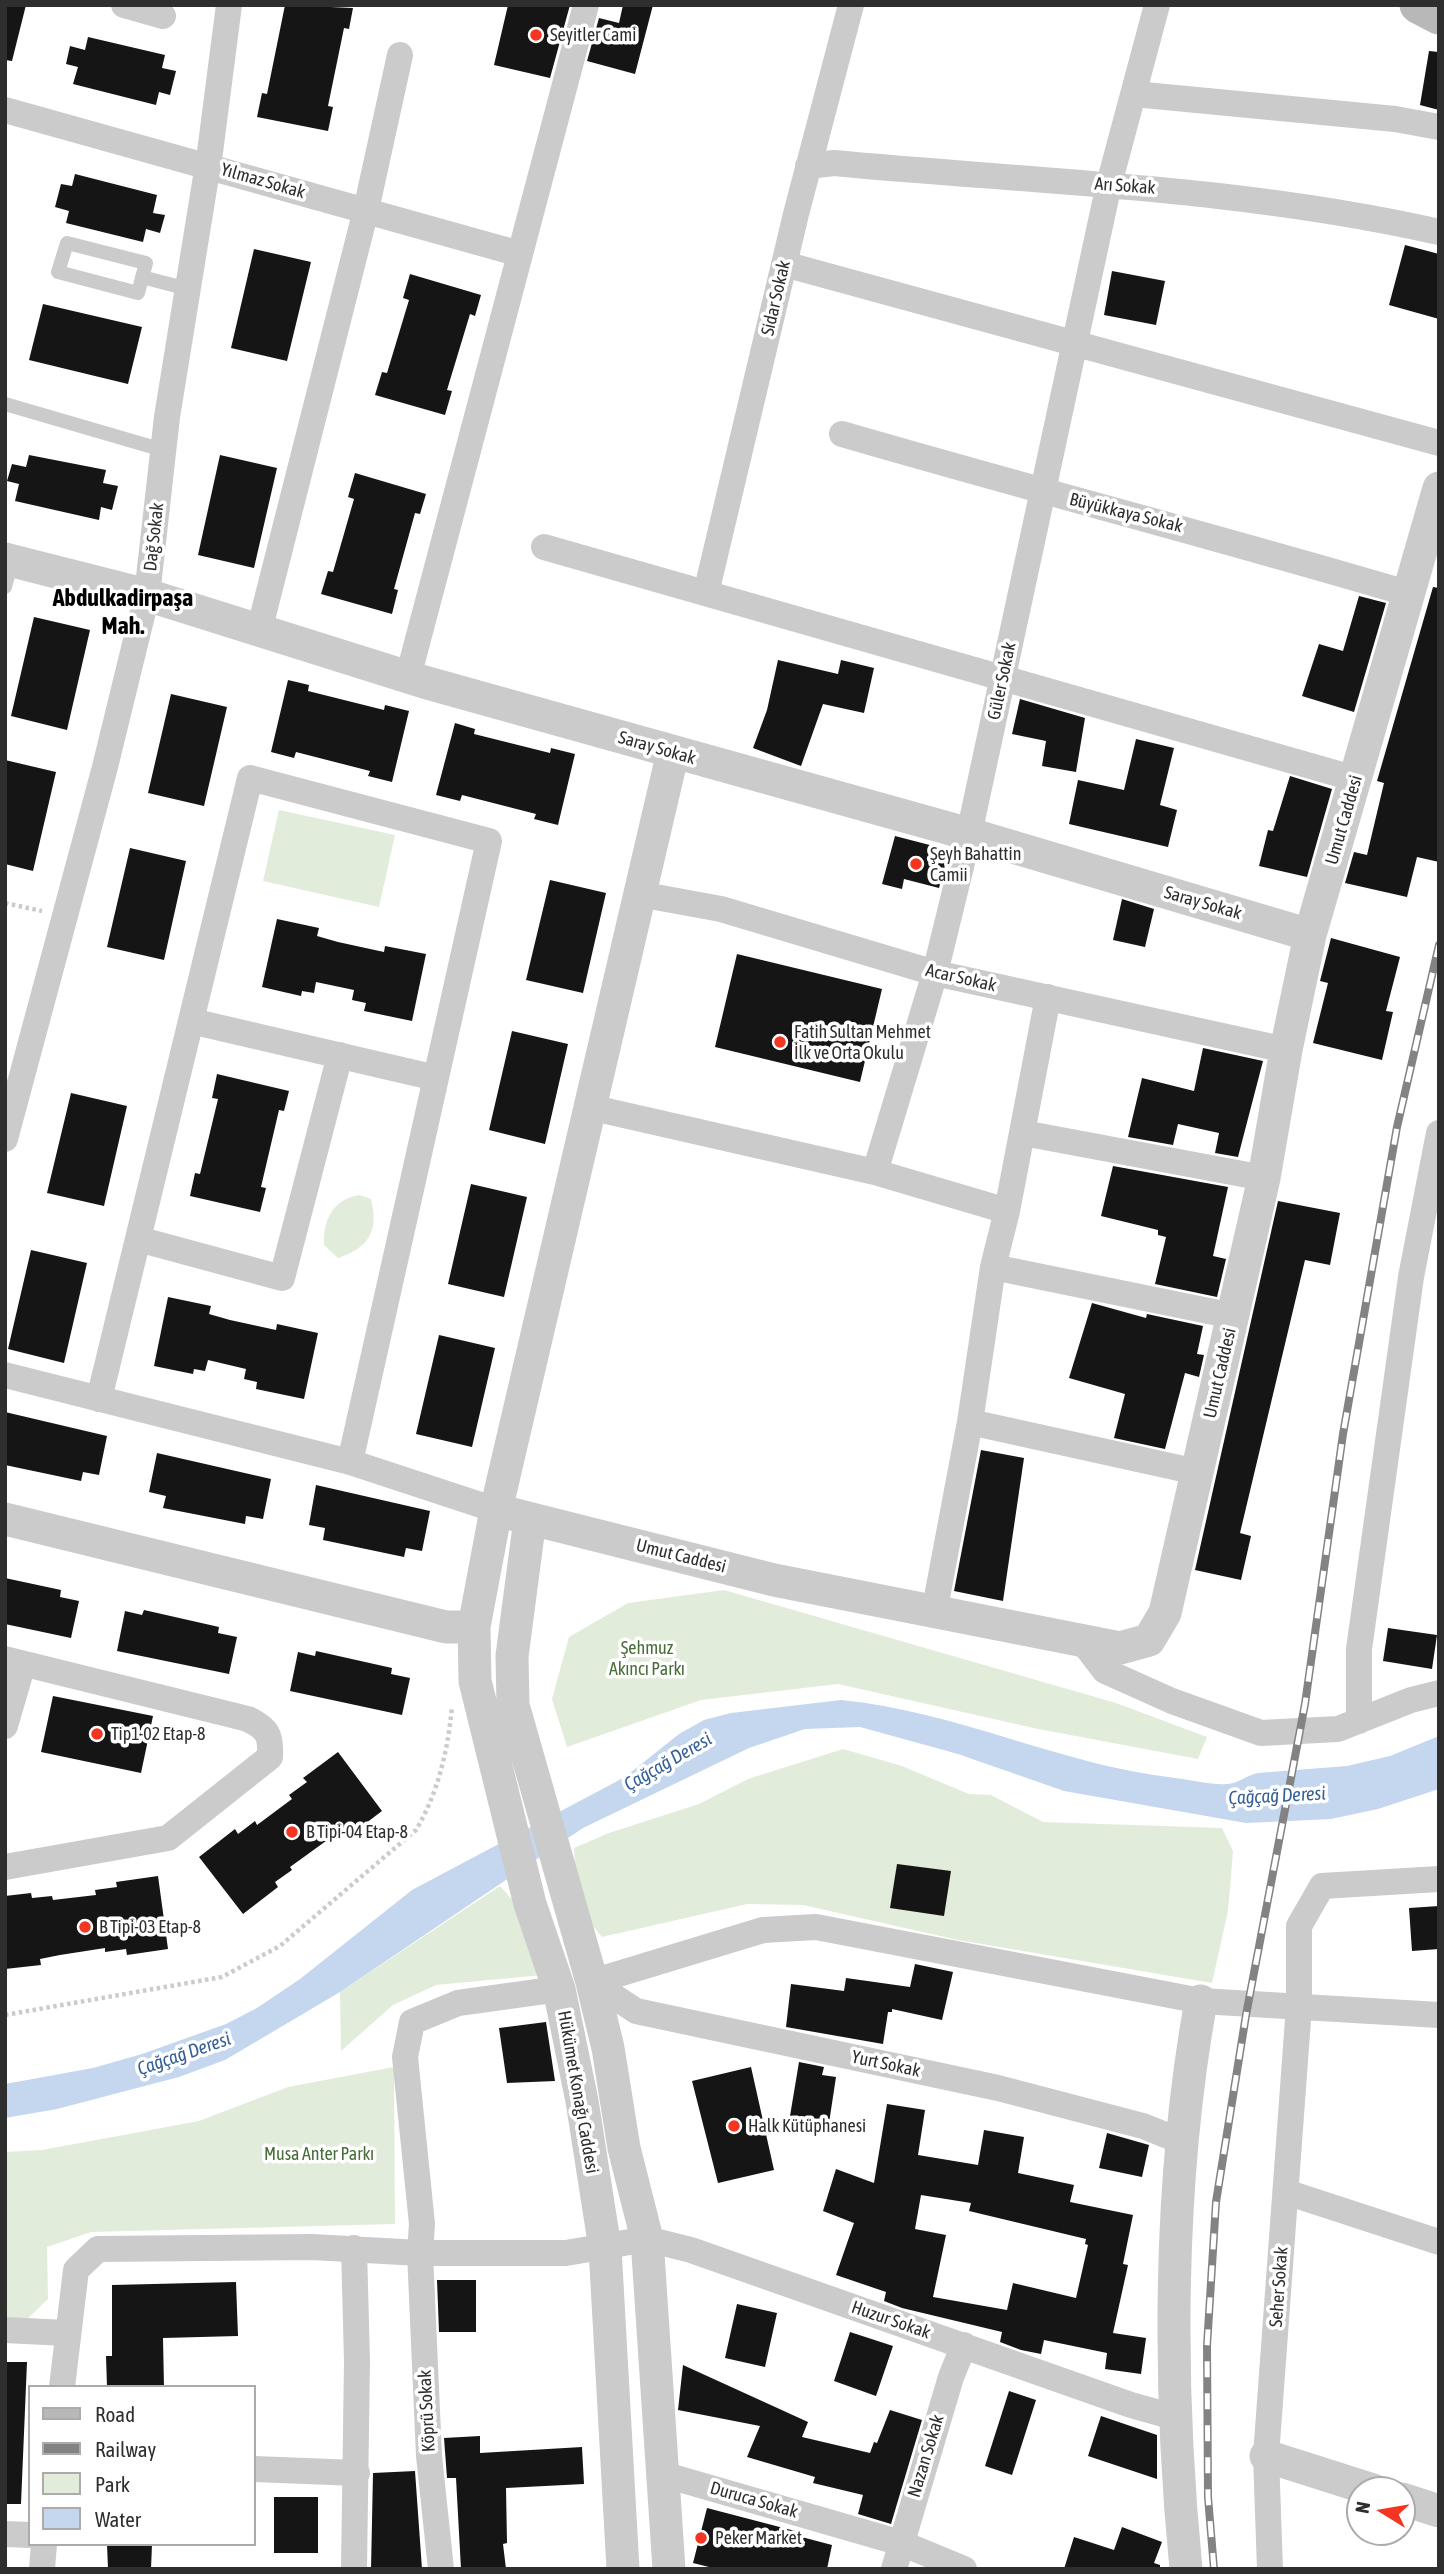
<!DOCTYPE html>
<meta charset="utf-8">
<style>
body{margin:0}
#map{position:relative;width:1444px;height:2574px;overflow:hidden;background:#fff;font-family:"Asap Condensed",sans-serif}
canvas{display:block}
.frame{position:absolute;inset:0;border:7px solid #2e2e2e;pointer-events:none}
.legend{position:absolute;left:28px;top:2385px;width:228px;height:161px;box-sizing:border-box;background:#fff;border:2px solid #ababab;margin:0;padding:9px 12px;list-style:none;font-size:21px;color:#2e2e2e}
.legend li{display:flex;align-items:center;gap:14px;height:35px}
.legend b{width:35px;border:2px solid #ababab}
.north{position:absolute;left:1346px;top:2476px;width:70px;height:70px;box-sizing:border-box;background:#fff;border:2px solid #ababab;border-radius:50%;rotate:281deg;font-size:19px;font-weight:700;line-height:28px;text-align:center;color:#2e2e2e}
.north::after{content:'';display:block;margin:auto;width:24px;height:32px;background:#f43521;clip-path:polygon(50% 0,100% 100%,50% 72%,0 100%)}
</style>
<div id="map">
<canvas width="1444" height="2574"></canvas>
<div class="frame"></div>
<ul class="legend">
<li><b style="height:9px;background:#b8b8b8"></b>Road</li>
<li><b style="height:9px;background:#838383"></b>Railway</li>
<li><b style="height:19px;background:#e1edda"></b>Park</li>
<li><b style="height:19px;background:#c4d7ee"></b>Water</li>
</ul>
<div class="north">N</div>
</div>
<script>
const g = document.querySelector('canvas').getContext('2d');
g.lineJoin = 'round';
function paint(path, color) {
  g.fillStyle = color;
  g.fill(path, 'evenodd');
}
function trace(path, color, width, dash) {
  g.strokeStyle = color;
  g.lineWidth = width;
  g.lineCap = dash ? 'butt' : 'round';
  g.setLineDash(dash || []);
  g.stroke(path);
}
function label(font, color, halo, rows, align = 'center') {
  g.font = font + ' "Asap Condensed",sans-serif';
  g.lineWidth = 7;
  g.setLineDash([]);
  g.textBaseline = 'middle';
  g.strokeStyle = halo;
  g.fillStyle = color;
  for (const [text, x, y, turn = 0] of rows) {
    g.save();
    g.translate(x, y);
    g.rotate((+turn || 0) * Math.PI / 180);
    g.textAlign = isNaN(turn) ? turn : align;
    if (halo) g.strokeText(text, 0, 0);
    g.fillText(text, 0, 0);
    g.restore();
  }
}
const green = new Path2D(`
 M279,810L395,835L379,907L263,881Z
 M359,1195L371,1199C379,1231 369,1248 338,1258L324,1245C323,1219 333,1200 359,1195Z
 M724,1590L1116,1703L1207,1737L1198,1759L1038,1729L838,1684L701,1700L567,1747L552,1699L569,1637L628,1603Z
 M843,1749L902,1766L969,1794L991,1795L1043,1822L1222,1828L1233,1851L1228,1911L1212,1983L958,1940L803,1905L747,1904L602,1937L577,1907L574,1848L609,1833L699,1804L748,1779Z
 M500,1886L518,1906L543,1975L436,1985L393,2005L341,2051L340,1992Z
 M394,2067L395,2224L91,2232L47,2247L48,2299L26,2320L5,2318V2152L42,2150L199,2121L288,2087Z`);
const water = new Path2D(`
 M841,1700C956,1711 1061,1765 1175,1778C1192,1780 1211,1785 1228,1784C1239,1783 1247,1775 1258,1773L1347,1766L1390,1756L1439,1736V1789L1378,1809L1331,1819L1246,1823L1064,1791L958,1754L860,1727L805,1729L749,1748L583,1828L340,1992L225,2060L179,2077L57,2109L5,2118V2084L93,2068L142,2054L226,2024L257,2008L300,1979L412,1890L625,1777L679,1734L704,1720L731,1713Z`);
const building = new Path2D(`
 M5,5H26L12,61L5,60Z
 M285,5L353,8L349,29L344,28L328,106L333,107L328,131L257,117L262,93L267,94Z
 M508,5H570L550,78L494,65Z
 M623,5H653L635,74L587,61L599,18L619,23Z
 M88,37L165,55L162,68L176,71L170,95L159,92L156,105L73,84L78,67L66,64L70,46L85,50Z
 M1429,51L1439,52V110L1420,105Z
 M75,174L157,195L153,213L165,215L160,233L146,229L143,242L66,223L69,211L55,207L61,184L72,186Z
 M1405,245L1439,254V319L1389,305Z
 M254,249L311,262L287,361L231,348Z
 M1112,271L1165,281L1156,325L1104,315Z
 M410,274L481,295L475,316L470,314L447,390L452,391L445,415L375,395L382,372L387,373L409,300L403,298Z
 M43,304L142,327L128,384L29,360Z
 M29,455L106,470L103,483L118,486L112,510L101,507L99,520L15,501L19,484L7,481L12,464L26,467Z
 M220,455L277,468L254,568L198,555Z
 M355,473L426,494L420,514L415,513L394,589L398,590L392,614L321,594L328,571L333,572L354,499L348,497Z
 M1433,587L1439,588V862L1417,857L1407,897L1345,883L1354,852L1367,855L1384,783L1377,781Z
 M1359,596L1386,603L1354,712L1302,696L1319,644L1343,651Z
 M34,617L90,630L67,730L11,716Z
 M778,660L838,674L841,660L874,668L864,713L823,704L801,766L753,748L767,710Z
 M288,680L309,685L308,691L384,710L385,705L409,711L392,782L368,776L370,771L296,752L294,758L271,752Z
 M171,694L227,707L204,806L148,793Z
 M1020,699L1085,718L1076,772L1042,766L1046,741L1012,734Z
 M455,723L475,729L474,734L550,753L551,748L575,754L558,825L534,819L536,814L462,795L460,801L436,795Z
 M1136,739L1174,748L1160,805L1177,810L1168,847L1069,824L1078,780L1124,790Z
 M5,760L56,772L33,871L5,864Z
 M1290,776L1332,789L1307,877L1259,866L1268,830L1273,831Z
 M895,836L949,850L939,888L904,879L902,889L882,884Z
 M130,848L186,861L164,960L107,947Z
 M550,880L606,893L583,993L526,980Z
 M1122,899L1154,909L1145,947L1113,940Z
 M277,919L319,928L317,936L338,942L384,952L385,946L426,954L412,1021L364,1011L366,1003L352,1000L354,990L316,982L314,993L302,991L301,996L262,987Z
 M1331,938L1400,957L1386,1011L1393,1012L1382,1060L1313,1043L1328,983L1320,981Z
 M737,954L882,989L860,1082L715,1047Z
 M512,1031L568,1044L545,1144L489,1130Z
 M1203,1048L1263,1061L1238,1157L1215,1153L1219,1133L1178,1124L1173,1145L1128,1137L1142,1078L1194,1091Z
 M217,1074L289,1091L284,1111L279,1110L261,1187L266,1188L260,1212L190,1196L195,1173L200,1174L218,1099L212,1098Z
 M71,1093L127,1106L104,1206L47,1193Z
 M1113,1166L1228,1187L1213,1256L1226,1259L1217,1297L1155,1284L1166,1237L1158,1235V1230L1101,1216Z
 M471,1184L527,1197L504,1297L448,1284Z
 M1278,1201L1340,1213L1330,1265L1305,1260L1240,1533L1251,1536L1241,1580L1195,1570Z
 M31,1250L87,1263L64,1363L8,1349Z
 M168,1297L211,1306L209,1314L230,1320L276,1330L277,1324L318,1333L304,1399L256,1389L257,1382L244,1379L246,1369L208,1360L205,1371L194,1369L193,1374L154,1366Z
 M1092,1303L1146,1318L1147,1314L1203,1326L1197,1354L1204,1355L1199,1377L1185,1373L1165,1449L1114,1438L1125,1394L1069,1378Z
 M439,1335L495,1348L472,1447L416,1434Z
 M5,1412L107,1436L99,1475L83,1472L81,1481L5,1465Z
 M981,1450L1024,1458L1003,1601L954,1591Z
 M157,1453L271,1479L263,1519L246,1516L245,1524L163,1508L166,1496L149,1492Z
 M316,1485L430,1511L422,1551L406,1548L404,1557L323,1540L325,1528L309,1525Z
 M5,1578L61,1590L60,1597L79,1601L71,1638L5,1624Z
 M144,1610L219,1627L218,1633L237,1637L229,1674L117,1651L125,1611L142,1615Z
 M1388,1628L1437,1635L1432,1669L1383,1661Z
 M316,1651L392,1668L391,1674L410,1678L402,1715L290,1691L298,1652L315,1656Z
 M53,1696L153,1716L141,1773L41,1752Z
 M338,1752L382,1811L349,1836L345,1831L329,1844L326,1841L290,1867L292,1870L275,1882L278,1887L243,1914L199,1857L235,1829L238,1834L255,1821L257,1825L292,1799L289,1795L307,1782L303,1778Z
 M897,1864L951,1871L944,1916L890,1908Z
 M158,1876L168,1949L127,1955L126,1949L105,1952V1948L60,1955L40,1959L41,1965L5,1969V1896L31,1893L32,1898L52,1896L53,1900L96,1895L95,1890L117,1887L116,1882Z
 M1439,1906V1949L1412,1951L1409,1908Z
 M915,1964L953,1972L942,2020L892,2009V2012H888L883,2044L786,2027L791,1984L844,1991L846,1978L910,1987Z
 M546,2022L555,2081L507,2083L499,2028Z
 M799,2062L824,2067L822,2075L836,2077L829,2123L790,2116Z
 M751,2067L774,2170L718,2183L692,2081Z
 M887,2104L925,2110L918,2155L978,2165L984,2130L1024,2137L1018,2173L1074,2185L1070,2202L1133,2215L1123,2264L1128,2265L1113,2333L1146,2338L1141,2374L1105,2369L1107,2353L1044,2340L1041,2354L1021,2350L1000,2342L1002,2332L902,2308L884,2301L886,2292L836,2275L854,2223L823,2211L836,2169L874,2183ZM921,2195L971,2203L969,2211L1086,2239L1085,2244L1088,2245L1076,2298L1013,2283L1007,2310L933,2297L946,2235L915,2229Z
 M1107,2133L1149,2145L1142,2177L1099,2168Z
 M437,2280H476V2332H439Z
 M236,2282L238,2336L163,2338L164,2387H107L106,2356H112V2285Z
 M737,2304L777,2313L765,2367L725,2358Z
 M850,2332L893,2346L876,2396L834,2381Z
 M5,2362H27L21,2504H5Z
 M683,2365L808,2422L802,2437L870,2453L874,2442L877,2443L890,2410L922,2420L891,2524L858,2514L863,2495L813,2483L815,2477L747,2457L760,2426L678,2410Z
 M1009,2391L1036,2400L1012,2475L985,2466Z
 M1101,2416L1157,2435V2479L1088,2456Z
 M480,2436V2453L582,2447L584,2484L506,2488L507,2543L503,2544L506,2569H461L456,2478H447L444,2438Z
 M415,2471L422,2569H371L373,2473Z
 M274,2497H318V2553H274Z
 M707,2508L795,2531L794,2535L832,2545L827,2569H717L693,2563Z
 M1122,2527L1162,2542L1154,2563L1160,2565V2569H1064L1074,2537L1114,2550Z
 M107,2544H152L151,2569H108Z`);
const path = new Path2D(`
 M5,903L42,911
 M5,2015L222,1977L280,1946L416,1830C438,1793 448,1750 452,1707`);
const service = new Path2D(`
 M67,243L146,263L138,293L58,272Z
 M142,277L188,289
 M5,404L163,450
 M5,587L12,561`);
const minor = new Path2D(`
 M124,5L163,16
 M1134,94L1395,119L1439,127
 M5,110L520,254
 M808,166L834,163C1036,182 1240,187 1439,232
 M784,264L1439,443
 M842,434C1031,489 1221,538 1410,594
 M544,547L1356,779
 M706,593L796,214L851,5
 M259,631L366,210L400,55
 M408,677L586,5
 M639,894L721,909L935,973L1286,1050
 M191,1021L436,1078
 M589,1107L875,1172L1007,1211
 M1023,1133L1264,1178
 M5,1139L105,767L147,595L167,417L210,152L229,5
 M875,1172L935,973L969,834L1109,184L1157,5
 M138,1239L282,1278L340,1055
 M993,1267L1233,1316
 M5,1375L350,1462L496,1510
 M99,1399L250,778L489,841L350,1462
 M970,1422L1197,1472
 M934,1613L970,1422L993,1267L1007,1211L1048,997
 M1082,1641L1105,1671L1172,1701L1261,1733L1338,1729L1411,1700L1439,1693
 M5,1659L248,1719C268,1729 271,1735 270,1757L168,1838L5,1867
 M1359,1721V1649L1411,1277L1439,1133
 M5,1726L23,1664
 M592,1982L763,1930L816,1927L1201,2001L1439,2015
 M592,1982L636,2011L998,2088L1143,2126L1183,2142
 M1286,2192L1439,2242
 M5,2330L66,2333
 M62,2387L76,2270L98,2249L312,2247L420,2253H566L647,2239L691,2250L1131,2405L1174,2417
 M254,2469L357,2473
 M662,2474L901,2543L964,2569
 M5,2534L30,2535
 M42,2569L44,2544
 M354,2569L357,2361L354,2248
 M441,2569L429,2456L420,2253L422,2224L405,2057L412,2022L458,2003L559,1989
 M894,2569L951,2377L964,2345
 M1270,2569L1266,2456L1299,2006V1926L1322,1886L1439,1879`);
const tertiary = new Path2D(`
 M5,559L147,595L424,682L969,834L1310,935
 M496,1510L774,1580L1120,1648L1149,1640L1165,1613L1264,1178L1286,1050L1310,935L1439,488
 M5,1519L446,1627H474L496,1510L673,752
 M530,1519L512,1656L513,1705L592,1982L608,2048L624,2148L647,2239L669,2569
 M474,1627L475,1681L530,1904L559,1989L582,2101L605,2248L623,2569
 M1266,2456L1373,2490
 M1402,2499L1439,2511
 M1186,2569C1168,2385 1168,2183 1201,2001`);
const secondary = new Path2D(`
 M1418,5L1439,16`);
const rail = new Path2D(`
 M1214,2569L1208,2497L1207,2346L1216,2202L1246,2015L1305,1704L1343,1434L1397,1127L1439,945`);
const markers = [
 [536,35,7,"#f43521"],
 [916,864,7,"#f43521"],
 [780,1042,7,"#f43521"],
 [97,1734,7,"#f43521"],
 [292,1832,7,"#f43521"],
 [85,1927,7,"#f43521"],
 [734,2126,7,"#f43521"],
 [701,2538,7,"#f43521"]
];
const poiNames = [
 ["Seyitler Cami",550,35],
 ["Şeyh Bahattin",930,854],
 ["Camii",930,875],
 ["Fatih Sultan Mehmet",794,1032],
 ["İlk ve Orta Okulu",794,1053],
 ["Tip1-02 Etap-8",111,1734],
 ["B Tipi-04 Etap-8",306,1832],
 ["B Tipi-03 Etap-8",99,1927],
 ["Halk Kütüphanesi",748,2126],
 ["Peker Market",715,2538]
];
const streetNames = [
 ["Yılmaz Sokak",263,181,16],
 ["Arı Sokak",1125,186,4],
 ["Sidar Sokak",776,298,-77],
 ["Büyükkaya Sokak",1126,513,14],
 ["Dağ Sokak",154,537,-84],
 ["Güler Sokak",1002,681,-78],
 ["Saray Sokak",657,748,16],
 ["Umut Caddesi",1344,820,-74],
 ["Saray Sokak",1203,903,16],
 ["Acar Sokak",961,978,13],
 ["Umut Caddesi",1220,1373,-77],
 ["Umut Caddesi",681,1556,14],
 ["Yurt Sokak",886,2064,12],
 ["Hükümet Konağı Caddesi",578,2092,80],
 ["Seher Sokak",1279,2287,-86],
 ["Huzur Sokak",891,2320,19],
 ["Köprü Sokak",427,2411,-93],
 ["Nazan Sokak",926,2456,-73],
 ["Duruca Sokak",754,2500,16]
];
const parkNames = [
 ["Şehmuz",647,1648],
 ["Akıncı Parkı",647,1669],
 ["Musa Anter Parkı",319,2154]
];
const waterNames = [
 ["Çağçağ Deresi",668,1762,-30],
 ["Çağçağ Deresi",1277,1796,-3],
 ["Çağçağ Deresi",184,2054,-19]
];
const districtNames = [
 ["Abdulkadirpaşa",123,598],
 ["Mah.",123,626]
];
paint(green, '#e1edda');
paint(water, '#c4d7ee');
paint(building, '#151515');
trace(path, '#cbcbcb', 4.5, [3.5, 3.5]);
trace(service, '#cbcbcb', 14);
trace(minor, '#cbcbcb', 26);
trace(tertiary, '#cbcbcb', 33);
trace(secondary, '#b8b8b8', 37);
trace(rail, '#838383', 8);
trace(rail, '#fff', 5, [16]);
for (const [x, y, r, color] of markers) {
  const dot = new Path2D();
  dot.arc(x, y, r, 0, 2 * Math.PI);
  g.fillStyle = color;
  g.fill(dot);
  trace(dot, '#fff', 2.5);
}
label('18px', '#2e2e2e', '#fff', poiNames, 'left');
label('18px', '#2e2e2e', '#fff', streetNames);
label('18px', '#476d38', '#fff', parkNames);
label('italic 19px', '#356096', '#fff', waterNames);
label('bold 24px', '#000', '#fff', districtNames);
</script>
